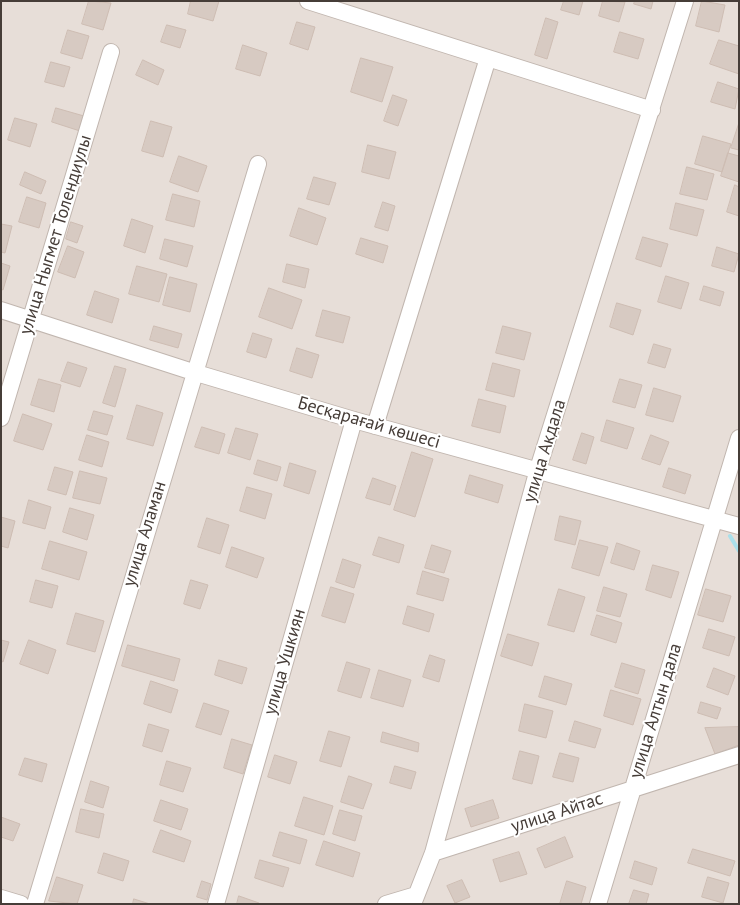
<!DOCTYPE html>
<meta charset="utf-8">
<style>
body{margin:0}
#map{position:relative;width:740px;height:905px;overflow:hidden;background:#f3eee9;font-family:"PT Sans",sans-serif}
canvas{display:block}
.frame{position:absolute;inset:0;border:2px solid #463d38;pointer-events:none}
</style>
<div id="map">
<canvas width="740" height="905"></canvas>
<div class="frame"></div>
</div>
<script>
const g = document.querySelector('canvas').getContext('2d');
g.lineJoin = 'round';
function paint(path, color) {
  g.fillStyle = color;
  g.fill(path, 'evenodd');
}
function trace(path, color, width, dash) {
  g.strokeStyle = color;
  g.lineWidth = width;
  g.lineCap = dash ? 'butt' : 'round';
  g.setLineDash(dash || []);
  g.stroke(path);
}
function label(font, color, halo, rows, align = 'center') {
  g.font = font + ' "PT Sans",sans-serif';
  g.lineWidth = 4;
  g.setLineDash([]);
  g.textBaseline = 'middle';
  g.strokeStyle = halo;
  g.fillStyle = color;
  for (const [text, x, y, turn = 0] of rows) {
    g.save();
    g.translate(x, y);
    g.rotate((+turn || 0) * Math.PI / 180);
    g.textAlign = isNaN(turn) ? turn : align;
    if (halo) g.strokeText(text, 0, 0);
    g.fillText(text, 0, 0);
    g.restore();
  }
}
const residential = new Path2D(`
 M1,1H739V904H1Z`);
const stream = new Path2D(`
 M730,536L739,551`);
const building = new Path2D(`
 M89,1L111,3L103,30L82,24Z
 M191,1H219L213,21L188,14Z
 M564,1H583L579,15L561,10Z
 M603,1L625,2L619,22L599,16Z
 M635,1H653L651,9L634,4Z
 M702,1L725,5L719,32L696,26Z
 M546,18L558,22L547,59L535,55Z
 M297,22L315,27L308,50L290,44Z
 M167,25L186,30L180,48L161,42Z
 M68,30L89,36L82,59L61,53Z
 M620,32L644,39L638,59L614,52Z
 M719,40L739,46V74L710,64Z
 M243,45L267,53L260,76L236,69Z
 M361,58L393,67L382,102L351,92Z
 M143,60L164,70L158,85L136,75Z
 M51,62L70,67L64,87L45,82Z
 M718,82L739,89L735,109L711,102Z
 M393,95L407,100L398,126L384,121Z
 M56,108L84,116L80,131L52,122Z
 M15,118L37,124L30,147L8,140Z
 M151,121L172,127L163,157L142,151Z
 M739,123V150L731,148Z
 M703,136L731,144L722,172L695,164Z
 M368,145L396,152L389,179L362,172Z
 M728,153L739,156V182L721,176Z
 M179,156L207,166L198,192L170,182Z
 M687,167L714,174L707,200L680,194Z
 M25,172L46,181L41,194L20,185Z
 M314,177L336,183L329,205L307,199Z
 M735,185L739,187V216L727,212Z
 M173,194L200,201L194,227L166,220Z
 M27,197L46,203L39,228L19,222Z
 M383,202L395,206L388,231L375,227Z
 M676,203L704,210L697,236L670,229Z
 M299,208L326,218L317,245L290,236Z
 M132,219L153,226L145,253L124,246Z
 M71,222L83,226L77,243L66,239Z
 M1,224L12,226L5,253L1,252Z
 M643,237L668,244L661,267L636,259Z
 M361,238L388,246L383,263L356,254Z
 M165,239L193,246L187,267L160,259Z
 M68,246L84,252L75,278L58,272Z
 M717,247L739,254L734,272L712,266Z
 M1,263L10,266L3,290L1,289Z
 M287,264L309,269L305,288L283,282Z
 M137,266L167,274L159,302L129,294Z
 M666,276L689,283L681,309L658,302Z
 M170,277L197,284L190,312L163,305Z
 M704,286L724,292L720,306L700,300Z
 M269,288L302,300L292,329L259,317Z
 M95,291L119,299L112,323L87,315Z
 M617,303L641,310L633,335L610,327Z
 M323,310L350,317L343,343L316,336Z
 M154,326L182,334L178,348L150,340Z
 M503,326L531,333L524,360L496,353Z
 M253,333L272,339L266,358L247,352Z
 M654,344L671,349L665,368L648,363Z
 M297,348L319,355L312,378L290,371Z
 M68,362L87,368L80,387L61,381Z
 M493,363L520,370L514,397L486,390Z
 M115,366L126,369L115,407L103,403Z
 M39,379L61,385L54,412L31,405Z
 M620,379L642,385L635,408L613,402Z
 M654,388L681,396L673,422L646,415Z
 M479,399L506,406L500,433L472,426Z
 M137,405L163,413L153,446L127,439Z
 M94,411L113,416L107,435L88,430Z
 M23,414L52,424L43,450L14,441Z
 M607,420L634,428L627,449L601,441Z
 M202,427L225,434L219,454L195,447Z
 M236,428L258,434L250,460L228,453Z
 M582,433L594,437L586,464L573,460Z
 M87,435L109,442L102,467L79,460Z
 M651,435L669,442L660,465L642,459Z
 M412,452L433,459L415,517L394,510Z
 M258,460L281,467L277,481L254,474Z
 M290,463L316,471L309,494L284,486Z
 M55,467L73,472L66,495L48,490Z
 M669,468L691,475L685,494L663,487Z
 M80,471L107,478L100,504L73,498Z
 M470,475L503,485L498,503L465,493Z
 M373,478L396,486L390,505L366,498Z
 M247,487L272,494L265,519L240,511Z
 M29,500L51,507L45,529L23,523Z
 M70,508L94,515L87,540L63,532Z
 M560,516L581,521L575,545L555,540Z
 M1,517L15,521L8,548L1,546Z
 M207,518L229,525L220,554L198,547Z
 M379,537L404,545L399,563L373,555Z
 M580,540L608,547L599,576L572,568Z
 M50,541L87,552L79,580L42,569Z
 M617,543L640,551L634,570L611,563Z
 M432,545L451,551L444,573L425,568Z
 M232,547L264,558L257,578L226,567Z
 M343,559L361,565L354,588L336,582Z
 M653,565L679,572L671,598L646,590Z
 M423,571L449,579L443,601L417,594Z
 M36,580L58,586L52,608L30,602Z
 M191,580L208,585L200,609L184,604Z
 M331,587L354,594L345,623L322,616Z
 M604,587L627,594L620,617L597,611Z
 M559,589L585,597L574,632L548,625Z
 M706,589L731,596L723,622L698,615Z
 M408,606L434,614L429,632L403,624Z
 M76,613L104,621L95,652L67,644Z
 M597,615L622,623L616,643L591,635Z
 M709,629L735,637L729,656L703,648Z
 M508,634L539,643L532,666L501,656Z
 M1,640L9,642L3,662L1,661Z
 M29,640L56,650L48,674L20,664Z
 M128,645L180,659L174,681L122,666Z
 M430,655L445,660L439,682L423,677Z
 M219,660L247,668L242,684L215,675Z
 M347,662L370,669L361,698L338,691Z
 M622,663L645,670L638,694L615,687Z
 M714,668L735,676L728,695L707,687Z
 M379,670L411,680L403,707L371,698Z
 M545,676L572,684L566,705L539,697Z
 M151,681L178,690L171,713L144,704Z
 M611,690L641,699L633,725L604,716Z
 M701,702L721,708L717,719L698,713Z
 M204,703L229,711L221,735L196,727Z
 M525,704L553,711L546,738L519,731Z
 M575,721L601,729L595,748L569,741Z
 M149,724L169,730L162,752L143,746Z
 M739,727V745L715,754L705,728Z
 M329,731L350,737L341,767L320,761Z
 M383,732L419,743L418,752L381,742Z
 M232,739L252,745L243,774L224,768Z
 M520,751L539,756L532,784L513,779Z
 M560,753L579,758L573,782L553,777Z
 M275,755L297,762L290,784L268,777Z
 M25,758L47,764L42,782L19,775Z
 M167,761L191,768L183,792L160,785Z
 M395,766L416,772L411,789L390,783Z
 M349,776L372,784L363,809L341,802Z
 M91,781L109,787L103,808L85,802Z
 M304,797L333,806L324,835L295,826Z
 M161,800L188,809L181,830L154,821Z
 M493,800L499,818L471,827L465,809Z
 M81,809L104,814L99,838L76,832Z
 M340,810L362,816L355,841L333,834Z
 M1,817L20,824L13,841L1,837Z
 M161,830L191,841L184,862L153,852Z
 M280,832L307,840L300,864L273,856Z
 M565,837L573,857L545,868L537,849Z
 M324,841L360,853L353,877L316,865Z
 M693,849L735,861L730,876L688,863Z
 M519,852L527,874L500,882L493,860Z
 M104,853L129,861L123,881L98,873Z
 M260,860L289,868L283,887L255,878Z
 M635,861L657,868L652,885L630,878Z
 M57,877L83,885L77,904L49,901Z
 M708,877L729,883L723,903L702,897Z
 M462,880L470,897L455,903L447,886Z
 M202,881L211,884L207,900L197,897Z
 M567,881L586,887L581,904H560Z
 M634,890L649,894L646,904H629Z
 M239,896L259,903L258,904H237Z
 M134,899L150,904H133Z`);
const minor = new Path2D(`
 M308,1L652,110
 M1,310L193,372L354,420L739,526
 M1,418L111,52
 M375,426L488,58
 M433,853L739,755
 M1,898L21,904
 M35,904L258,164
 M216,904L354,420
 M386,904L416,895
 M413,904L433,853L538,469L685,1
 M598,904L739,438`);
const streetNames = [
 ["улица Ныгмет Толендиулы",56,235,-73],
 ["Бесқарағай көшесі",369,423,16],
 ["улица Акдала",545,451,-73],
 ["улица Аламан",145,534,-73],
 ["улица Ушкиян",285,662,-74],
 ["улица Алтын дала",656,711,-73],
 ["улица Айтас",557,813,-18]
];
paint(residential, '#e7ded8');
trace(stream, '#aae0eb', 4);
paint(building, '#d7cac2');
trace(building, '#cebdb3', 1);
trace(minor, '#c1b6af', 18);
trace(minor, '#fff', 16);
label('18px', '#463d38', '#fff', streetNames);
</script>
